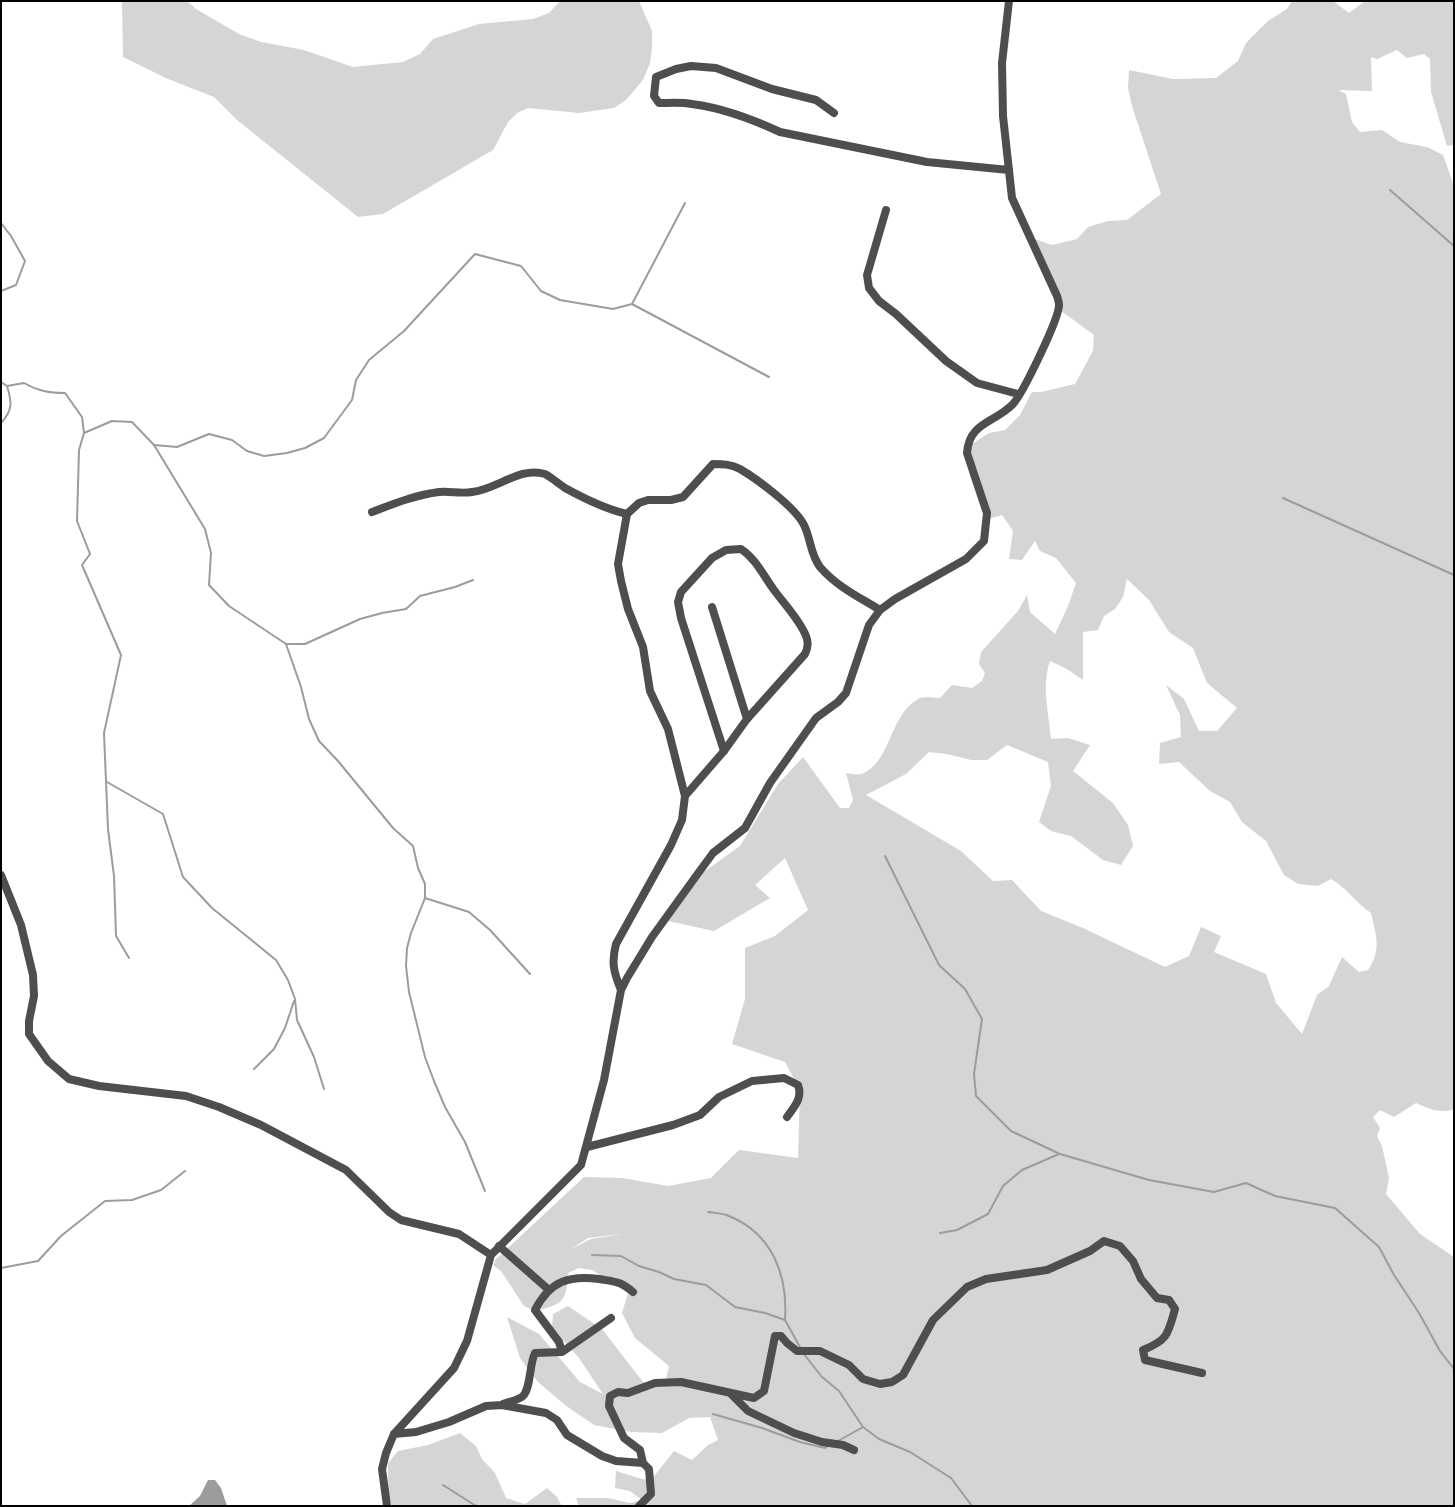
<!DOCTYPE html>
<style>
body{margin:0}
#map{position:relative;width:1455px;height:1507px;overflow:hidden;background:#fff;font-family:"Open Sans",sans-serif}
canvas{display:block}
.frame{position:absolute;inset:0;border:2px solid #000;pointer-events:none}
</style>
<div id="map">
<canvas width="1455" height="1507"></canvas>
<div class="frame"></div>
</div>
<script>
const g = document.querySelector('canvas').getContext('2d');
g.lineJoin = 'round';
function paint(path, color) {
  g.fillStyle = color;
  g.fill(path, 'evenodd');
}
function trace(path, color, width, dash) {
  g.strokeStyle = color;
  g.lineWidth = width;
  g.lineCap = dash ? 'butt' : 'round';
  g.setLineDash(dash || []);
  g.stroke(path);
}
const green = new Path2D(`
 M122,1H187L196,9L239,34L261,42L304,50L353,67L403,62L420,54L433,39L479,24L533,19L549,13L560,1H639L652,31V48L650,63L643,80L626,100L614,108L579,113L528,108L517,113L508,122L493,150L383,214L358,217L237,120L214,97L168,79L123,57Z
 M1292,1H1333L1349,13L1365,1H1454V145L1447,146L1431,92L1430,59L1424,54L1407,58L1397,50L1377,59L1371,57L1372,91L1338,90L1346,94L1352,122L1360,132L1382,130L1400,142L1427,147L1443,155L1454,186V1109C1441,1114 1429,1109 1416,1103L1394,1117L1380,1110L1373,1117L1380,1128L1377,1136L1382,1146L1389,1178L1386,1194L1420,1234L1454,1257V1506H579L576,1498H608L630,1503L642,1500L630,1491L615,1488L616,1471L642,1479L651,1480L674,1451L692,1460L708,1445L718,1440L710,1417L689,1418L662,1433L631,1432L594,1425L565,1405L538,1382L520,1358L507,1317L539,1334L580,1382L603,1394L579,1358L552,1328L553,1314L568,1306L602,1329L643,1382L655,1385L666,1380L669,1366L635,1338L622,1313L628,1293L592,1270L579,1268L568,1273C566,1302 564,1304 535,1311L524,1306L501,1271L494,1266L495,1260L584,1177L622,1178L668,1186L711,1178L739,1150L798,1158L800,1090L785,1062L732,1044L745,999V948L775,936L808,910L785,858L755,885L770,898L714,931L668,921L698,876L740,846L778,784L803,757L840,808H849L853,800L846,773C851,774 858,775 862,774C891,762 889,716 918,699C923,696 934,698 940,698L952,685L972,688L982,681L985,673L979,664L981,652L1018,611L1027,595L1030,612L1055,634L1068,606L1076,583L1056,558L1040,551L1035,541L1022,560L1009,559L1013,531L1002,515L985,520L970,476L968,459L972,444L989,433L1005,430L1020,415L1032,392H1041L1075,384L1093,351L1094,335L1060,310L1029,237L1052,245L1077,239L1088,227L1108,221L1127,220L1161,194L1132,106L1128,88L1129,70L1173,79L1216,78L1238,61L1246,43L1268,21L1287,9ZM1127,579L1149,600L1169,632L1193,648L1207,683L1237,708L1217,731H1199L1184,699L1166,685L1180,715L1181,737L1160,743L1159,764L1179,762L1210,791L1230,802L1242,822L1266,841L1284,875L1298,884L1318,886L1331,879C1347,888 1356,903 1371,913C1376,935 1382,950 1368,970L1359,972L1342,957L1329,986L1317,995L1302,1034L1276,1003L1266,974L1214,952L1221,936L1201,927L1189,956L1165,967L1083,928L1041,911L1012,880L993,881L961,851L866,795L906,774L929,752L947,754L971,760H987L1007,745L1048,762L1051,786L1039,822L1051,831L1071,836L1103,860L1121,865L1133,846L1128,825L1113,803L1073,771L1090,745L1068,738L1051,739C1049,713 1041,686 1050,661L1067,669L1083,680V632L1098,630L1104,616L1115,609L1123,597ZM621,1234L591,1239L571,1249L588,1238Z
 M460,1433L476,1446L482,1459L495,1473L506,1498L525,1504L547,1488L557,1497L562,1506H392L388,1495V1463L398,1451L428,1445Z`);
const water = new Path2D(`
 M208,1480H215L221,1488L227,1506H189L200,1496Z`);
const stream = new Path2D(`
 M1390,190L1454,246
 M1,223L11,236L25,261L16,285L1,291
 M632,304L769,377
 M1,382L7,386L24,383C38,391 49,393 65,393L82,417L84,433L79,450L77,521L90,554L82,565L121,655L104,733L108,829L114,876L116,936L129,958
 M1,423C13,410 12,402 7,386
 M84,433L112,421L132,422L154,445L205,529L211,553L209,585L229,606L286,644L301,687L309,719L319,741L338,761L393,828L413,846L418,868L425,884V898L411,933L407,948L406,966L409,992L425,1057L434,1081L445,1107L465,1142L485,1191
 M154,445L177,447L209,434L232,440L247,451L264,456L287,453L305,448L324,438L352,400L356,380L369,360L404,331L475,254L521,266L541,291L560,300L613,309L632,304L685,203
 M1283,498L1454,575
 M286,644H305L360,619L382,613L406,609L420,596L455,587L473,580
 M107,782L163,814L183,877L212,908L276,960L288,980L295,999L297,1020L314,1057L324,1089
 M885,856L939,965L965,989L982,1019L974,1074L976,1096L1011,1131L1060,1154L1149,1180L1214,1192L1246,1183L1275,1196L1335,1208L1379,1247L1394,1275L1419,1313L1440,1351L1454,1369
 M425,898L469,912L490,930L530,974
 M254,1069L274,1049L285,1028L294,1001
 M708,1212C714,1213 723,1213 729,1216C773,1234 788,1276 785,1320
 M940,1233L957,1230L988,1214L1003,1186L1022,1170L1059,1154
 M592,1255L621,1256L639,1266L659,1272L674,1279L706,1285L735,1307L765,1313L785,1320L801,1349
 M1,1268L38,1261L61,1236L105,1201L132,1200L161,1190L185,1171
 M803,1353L822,1377L839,1391L863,1427L879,1439L910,1452L951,1478L972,1506
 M713,1414L762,1428L800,1442L825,1448L828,1446
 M838,1441L863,1427
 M443,1485L476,1506`);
const street = new Path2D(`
 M834,113L816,100L772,89L716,68L691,66L676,69L656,77L654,96L659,103C670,103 682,102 692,104C723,108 752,119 780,132L927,162L1009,170
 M886,210L867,275L869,288L879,301L896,314L946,361L977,383L1018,394
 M372,512C393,504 415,495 439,492C450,491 461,494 472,492C496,490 520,466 545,474C551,477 559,484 565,488C585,499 605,509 627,514L639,503L648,500H671L683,497L713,464C722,464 731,464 740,469C757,479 795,507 804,525C811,539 810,554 820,567C836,586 859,597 880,610
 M712,607L747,719
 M685,796L724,751L747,719L805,654C808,648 809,643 806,636C799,619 785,605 774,590C763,575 756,559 741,549L726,550L712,558L681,592L678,602L681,618L724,751
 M1,875L21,925L33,975L34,996L29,1021V1034L48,1061L69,1079L99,1086L186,1096L219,1107L261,1125L346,1170L389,1212L401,1220L459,1234L491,1255
 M621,990C614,973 611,963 616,944L671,845L682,820L685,796L668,729L650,691L643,647L628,609L621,581L618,564L627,514
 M587,1147L673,1125L700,1115L719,1097L752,1081L784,1078L798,1085C803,1098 794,1107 787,1117
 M499,1246L549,1290
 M562,1352L559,1342L535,1310C550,1281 569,1275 599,1279C616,1282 620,1281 633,1292
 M730,1393L748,1411L794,1433L822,1442L843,1445L854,1450
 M503,1404C508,1402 519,1400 523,1396C531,1388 529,1365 535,1353L562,1352L611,1318
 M394,1434L416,1432L449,1422L486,1406L502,1405L546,1413L557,1420L567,1435L602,1456L616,1461L643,1463L649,1469L651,1494L639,1506
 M643,1463L640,1450L624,1438L609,1406L610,1396L618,1392L628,1393L655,1383L681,1382L754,1398L764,1391L775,1336H781L787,1343L797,1351H820L849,1365L863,1379L880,1384L892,1382L903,1375L933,1320L967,1287L986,1279L1047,1270L1090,1251L1104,1241L1120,1246L1133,1261L1141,1279L1157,1298L1169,1300L1175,1309C1168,1334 1168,1340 1143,1350L1145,1360L1202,1373
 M387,1506L382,1469L386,1453L394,1434L454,1368L467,1341L491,1255L581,1165L604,1080L621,990L627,978L652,937L699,872L713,853L745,828L770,783L816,718L838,702L846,693L869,625L880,610L895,599L966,559L984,541L987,513L967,453C969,422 995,423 1013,404C1023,393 1059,319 1059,305C1059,302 1058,299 1057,296L1012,198L1003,116L1002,63L1009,1`);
paint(green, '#d5d5d5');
paint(water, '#9c9c9c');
trace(stream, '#9c9c9c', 2);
trace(street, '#4e4e4e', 8);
</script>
